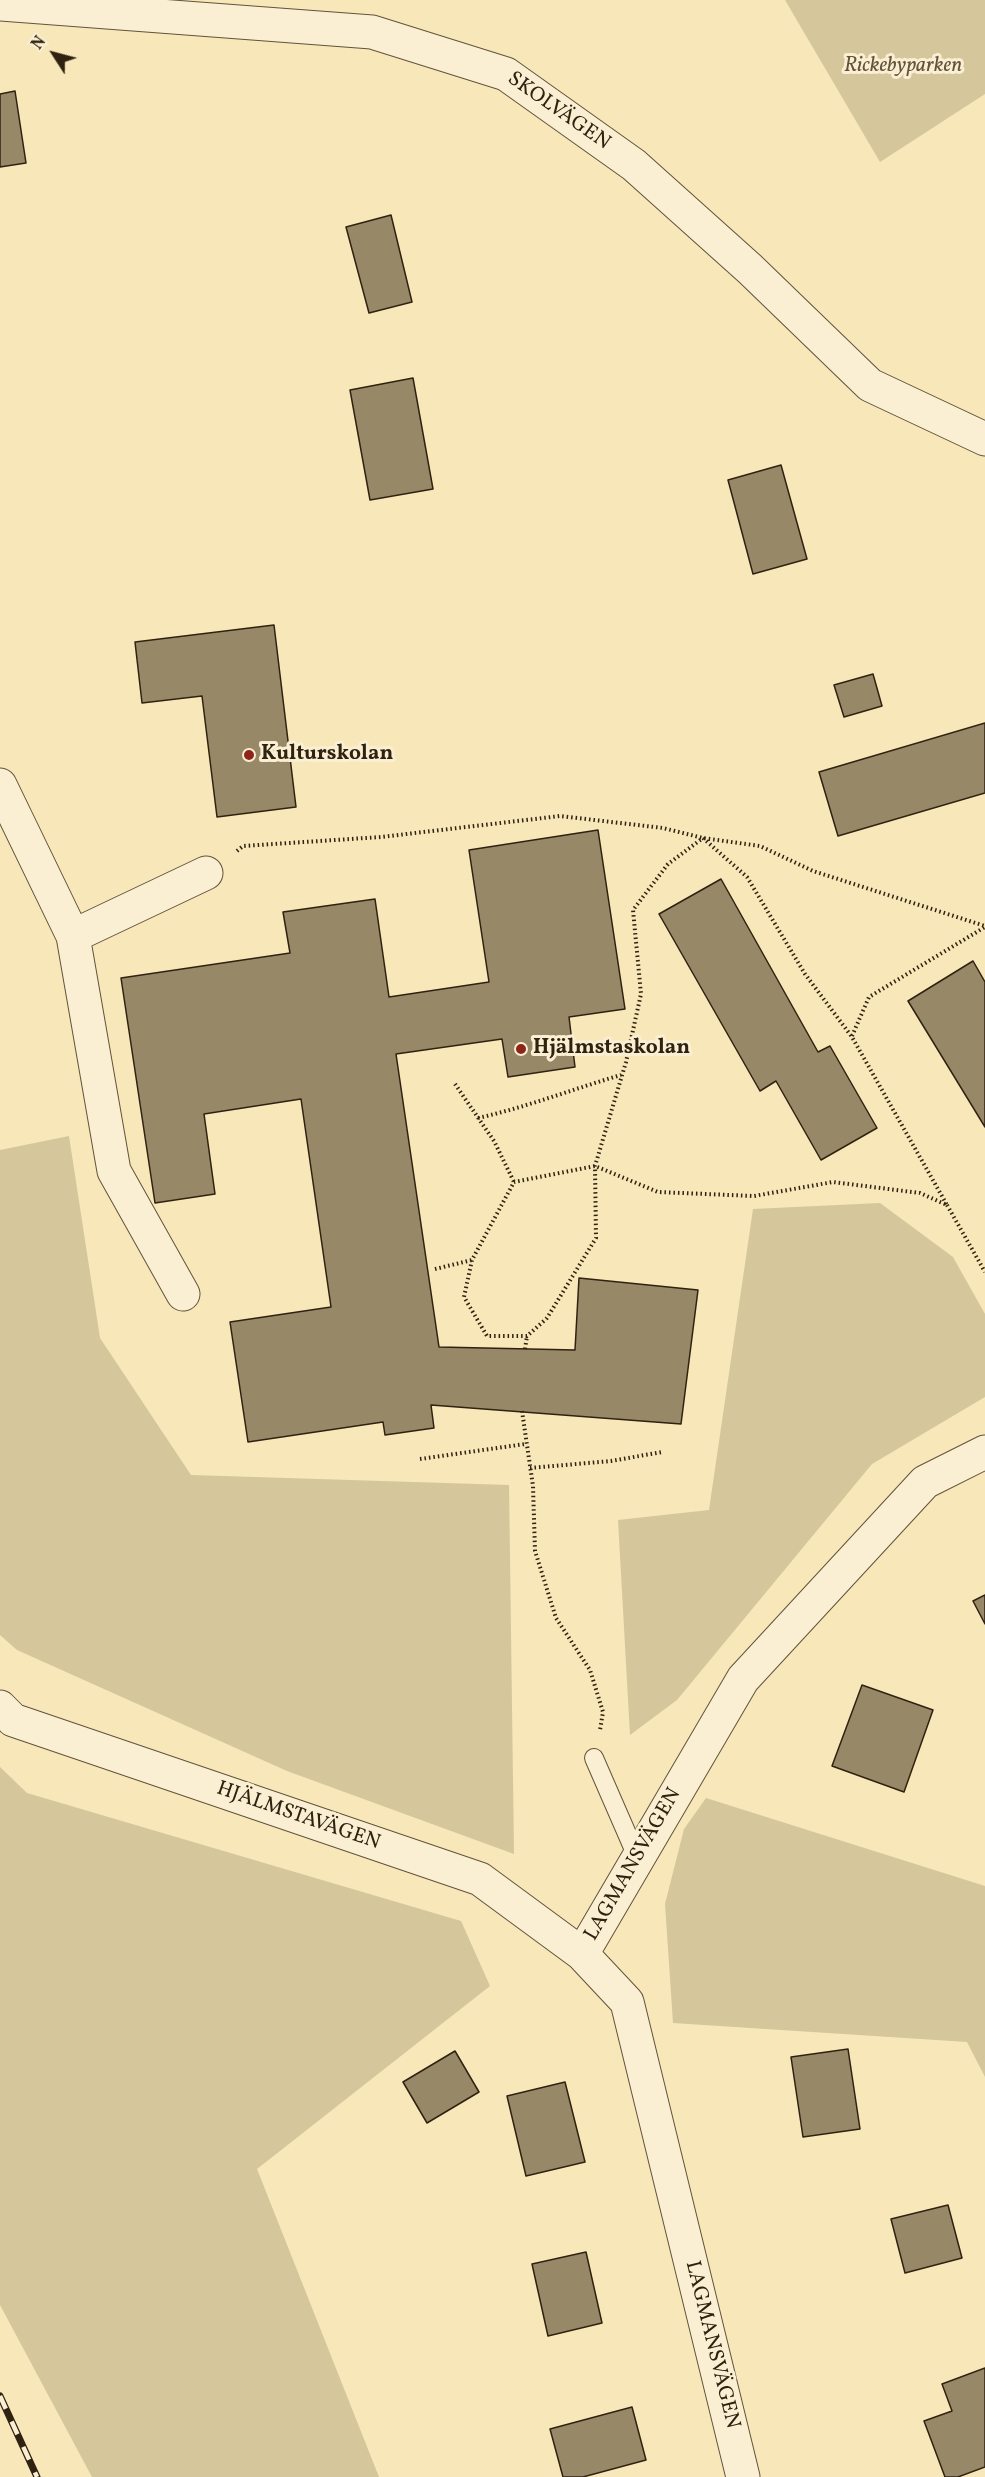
<!DOCTYPE html>
<meta charset="utf-8">
<style>
body{margin:0}
#map{position:relative;width:985px;height:2477px;overflow:hidden;background:#f7e7b9;font-family:Vollkorn,serif}
canvas{display:block}
.north{position:absolute;left:24px;top:24px;width:60px;height:60px;-webkit-text-stroke:4px #faefd2;paint-order:stroke;rotate:306deg;font-size:16px;font-weight:700;line-height:24px;text-align:center;color:#302211}
.north::after{content:'';display:block;margin:auto;width:21px;height:27px;background:#302211;clip-path:polygon(50% 0,100% 100%,50% 72%,0 100%)}
</style>
<div id="map">
<canvas width="985" height="2477"></canvas>
<div class="north">N</div>
</div>
<script>
const g = document.querySelector('canvas').getContext('2d');
g.lineJoin = 'round';
function paint(path, color) {
  g.fillStyle = color;
  g.fill(path, 'evenodd');
}
function trace(path, color, width, dash) {
  g.strokeStyle = color;
  g.lineWidth = width;
  g.lineCap = dash ? 'butt' : 'round';
  g.setLineDash(dash || []);
  g.stroke(path);
}
function label(font, color, halo, rows, align = 'center') {
  g.font = font + ' Vollkorn,serif';
  g.lineWidth = 6;
  g.setLineDash([]);
  g.textBaseline = 'middle';
  g.strokeStyle = halo;
  g.fillStyle = color;
  for (const [text, x, y, turn = 0] of rows) {
    g.save();
    g.translate(x, y);
    g.rotate((+turn || 0) * Math.PI / 180);
    g.textAlign = isNaN(turn) ? turn : align;
    if (halo) g.strokeText(text, 0, 0);
    g.fillText(text, 0, 0);
    g.restore();
  }
}
const green = new Path2D(`
 M785,0H985V94L880,162Z
 M69,1136L100,1338L191,1475L509,1485L514,1854L287,1771L17,1650L0,1635V1150Z
 M880,1203L953,1257L985,1314V1397L872,1464L677,1700L630,1735L618,1520L709,1510L753,1209Z
 M0,1767L27,1793L461,1921L490,1986L257,2169L379,2477H92L0,2305Z
 M706,1798L985,1886V2077L967,2042L673,2023L665,1904L684,1829Z`);
const building = new Path2D(`
 M15,91L26,163L0,167V94Z
 M391,215L412,302L369,313L346,227Z
 M413,378L433,489L370,500L350,390Z
 M781,465L807,559L753,574L728,480Z
 M274,625L296,807L217,817L202,696L142,703L135,642Z
 M873,674L882,706L844,717L834,685Z
 M985,723V793L838,836L819,772Z
 M598,830L625,1009L569,1017L575,1067L508,1077L502,1039L396,1054L439,1347L575,1350L579,1278L698,1290L681,1424L431,1405L434,1428L385,1435L383,1422L248,1442L230,1322L331,1307L301,1099L204,1114L215,1194L155,1203L121,978L290,953L283,912L375,899L389,997L489,982L469,850Z
 M721,879L818,1052L830,1046L877,1128L821,1160L776,1081L760,1091L659,914Z
 M973,961L985,982V1127L908,1001Z
 M985,1595V1624L973,1601Z
 M862,1685L933,1710L904,1792L832,1766Z
 M848,2049L860,2129L803,2137L791,2057Z
 M455,2051L479,2092L427,2123L403,2082Z
 M565,2082L585,2162L526,2176L507,2096Z
 M948,2205L962,2258L905,2273L891,2219Z
 M586,2252L602,2323L548,2336L532,2264Z
 M985,2368V2467L958,2477H945L924,2421L952,2411L942,2384Z
 M632,2407L646,2460L583,2477H563L550,2429Z`);
const path = new Path2D(`
 M703,838L747,877L805,974L852,1037L947,1205L920,1193L833,1182L754,1196L658,1192L595,1166L514,1182L472,1260L464,1297L487,1336H527L547,1318L596,1238L595,1166L626,1062L641,994L633,910L668,864L703,838
 M237,851L243,846L381,837L560,816L663,828L703,838L760,846L813,871L985,926
 M852,1036L869,997L985,927
 M455,1084L494,1141L514,1182
 M478,1118C527,1107 573,1089 621,1075
 M947,1205L985,1272
 M435,1269L472,1260
 M525,1349L527,1336
 M522,1411L533,1486L535,1551L556,1618L590,1670L603,1712L600,1730
 M420,1459L525,1444
 M530,1468L611,1461L662,1452`);
const service = new Path2D(`
 M594,1758L638,1859`);
const minor = new Path2D(`
 M0,4L372,32L506,74L634,165L750,269L870,385L985,439
 M0,785L73,936L114,1171L183,1294
 M73,936L206,873
 M0,1707L13,1720L480,1879L582,1954
 M743,2477L627,2002L582,1954L743,1679L925,1482L985,1452`);
const rail = new Path2D(`
 M0,2396L37,2477`);
const markers = [
 [249,755,6,"#8f2418"],
 [521,1049,6,"#8f2418"]
];
const parkNames = [
 ["Rickebyparken",903,67]
];
const streetNames = [
 ["SKOLVÄGEN",558,112,35],
 ["HJÄLMSTAVÄGEN",298,1817,19],
 ["LAGMANSVÄGEN",634,1865,-60],
 ["LAGMANSVÄGEN",711,2345,76]
];
const poiNames = [
 ["Kulturskolan",261,755],
 ["Hjälmstaskolan",533,1049]
];
paint(green, '#d5c69c');
paint(building, '#978868');
trace(building, '#302211', 1.5);
trace(service, '#62533b', 20);
trace(minor, '#62533b', 35);
trace(path, '#302211', 4, [1.5, 3]);
trace(service, '#faefd2', 18);
trace(minor, '#faefd2', 33);
trace(rail, '#302211', 7);
trace(rail, '#faefd2', 4.5, [14]);
for (const [x, y, r, color] of markers) {
  const dot = new Path2D();
  dot.arc(x, y, r, 0, 2 * Math.PI);
  g.fillStyle = color;
  g.fill(dot);
  trace(dot, '#faefd2', 2);
}
label('italic 21px', '#62533b', '#faefd2', parkNames);
label('21px', '#302211', '#faefd2', streetNames);
label('bold 21px', '#302211', '#faefd2', poiNames, 'left');
</script>
